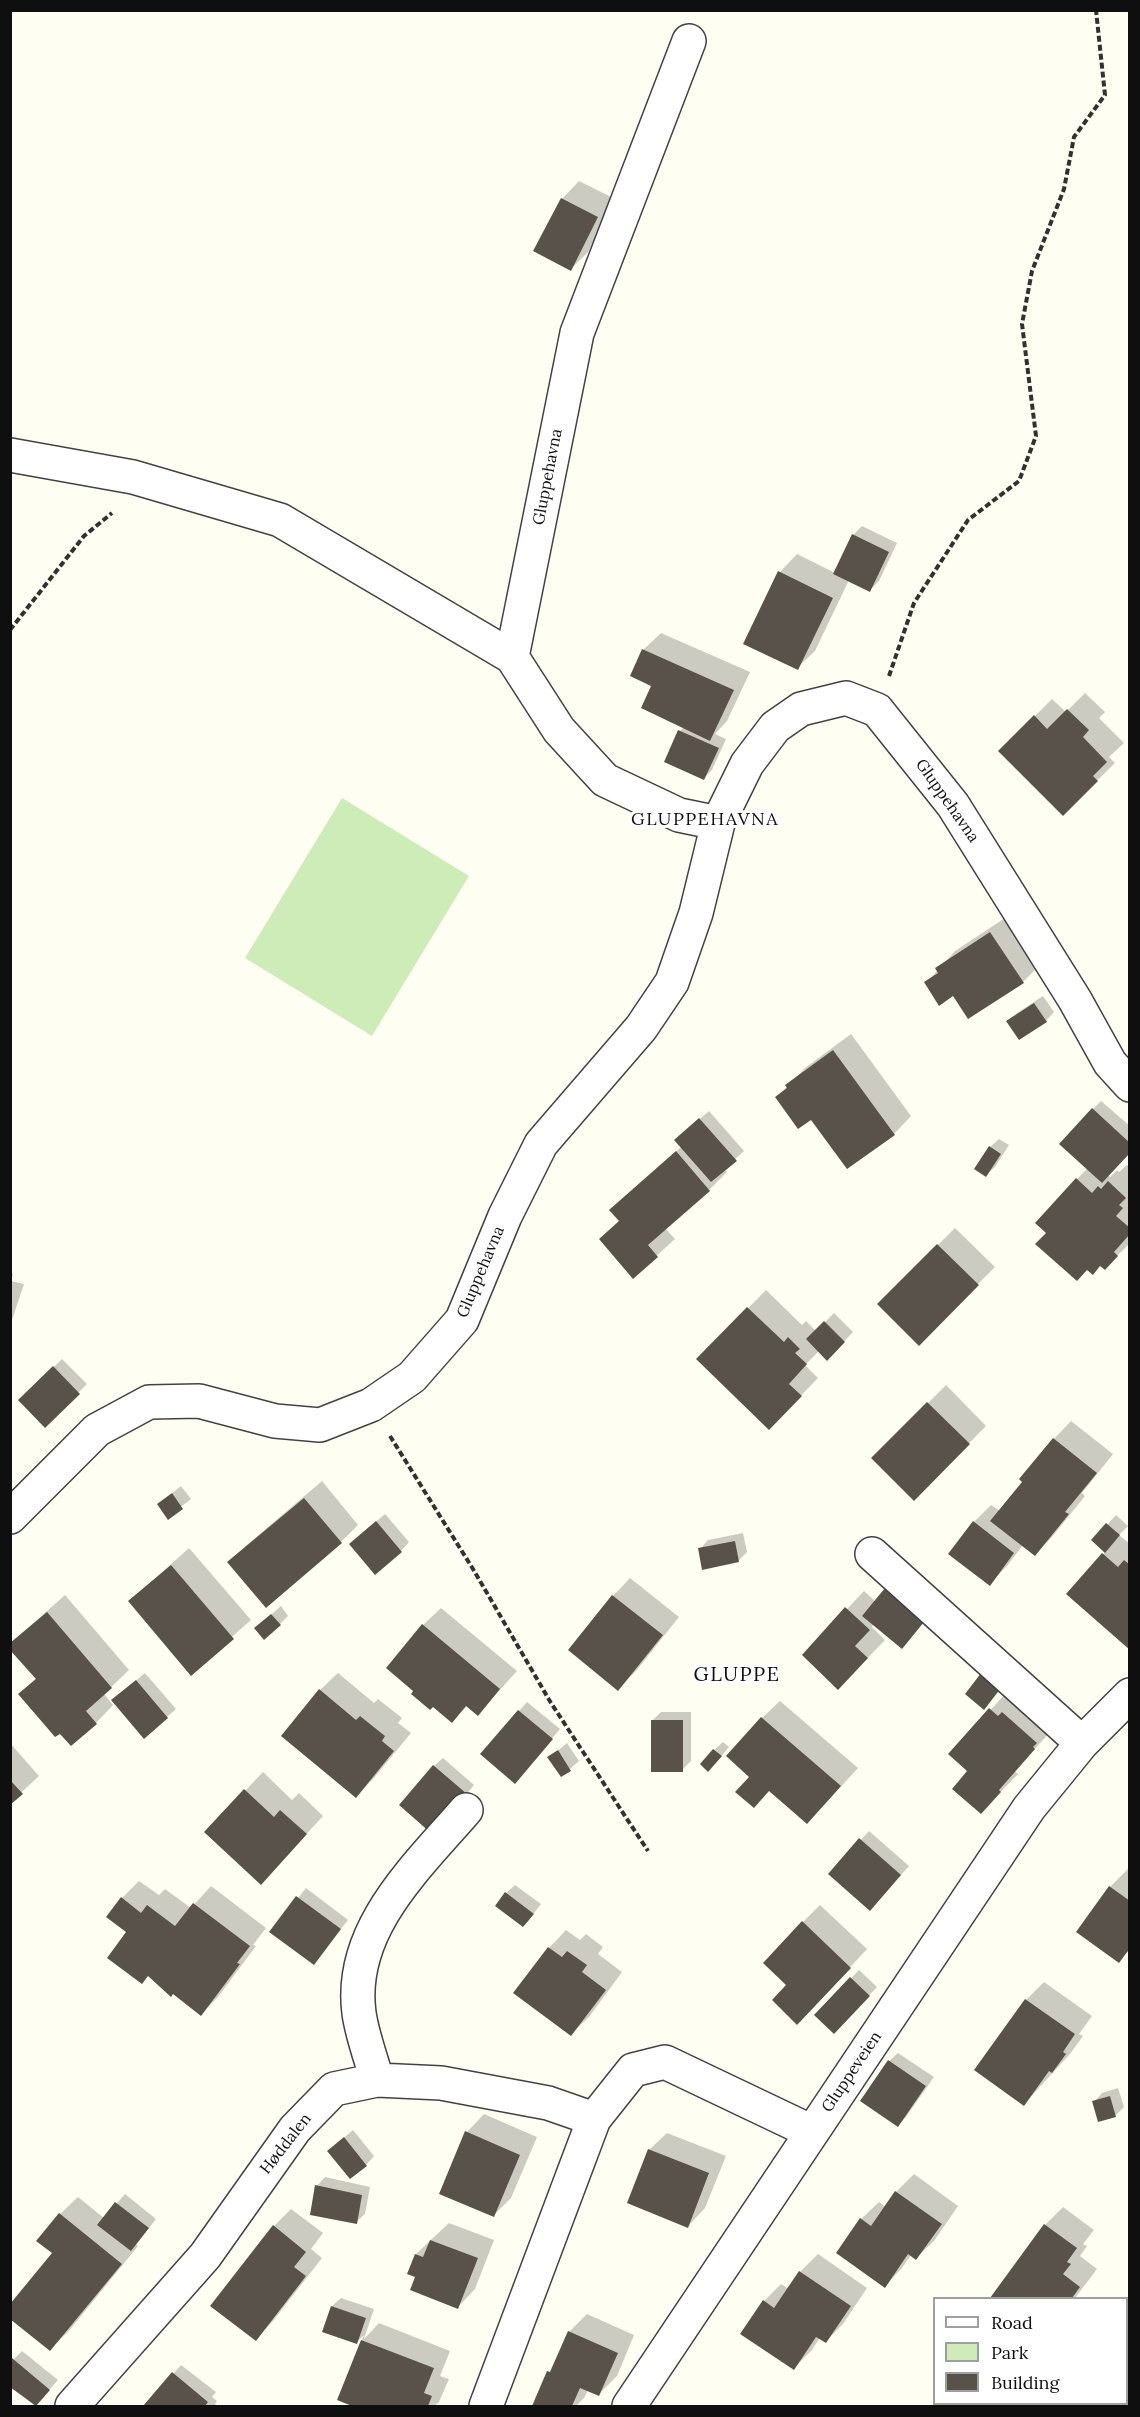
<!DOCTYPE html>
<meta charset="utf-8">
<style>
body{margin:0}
#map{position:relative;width:1140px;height:2417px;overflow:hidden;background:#fffef2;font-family:Lora,serif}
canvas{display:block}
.frame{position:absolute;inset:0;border:12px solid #0f0f0f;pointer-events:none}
.legend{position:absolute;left:933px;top:2297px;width:195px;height:108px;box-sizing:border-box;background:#fff;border:2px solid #9f9f9f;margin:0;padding:8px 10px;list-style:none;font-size:18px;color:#0f0f0f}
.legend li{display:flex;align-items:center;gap:12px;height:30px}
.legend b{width:30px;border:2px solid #9f9f9f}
</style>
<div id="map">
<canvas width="1140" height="2417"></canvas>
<div class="frame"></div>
<ul class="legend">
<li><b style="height:8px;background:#fff"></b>Road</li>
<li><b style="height:16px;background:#cdecb8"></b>Park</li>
<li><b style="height:16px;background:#59524b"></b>Building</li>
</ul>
</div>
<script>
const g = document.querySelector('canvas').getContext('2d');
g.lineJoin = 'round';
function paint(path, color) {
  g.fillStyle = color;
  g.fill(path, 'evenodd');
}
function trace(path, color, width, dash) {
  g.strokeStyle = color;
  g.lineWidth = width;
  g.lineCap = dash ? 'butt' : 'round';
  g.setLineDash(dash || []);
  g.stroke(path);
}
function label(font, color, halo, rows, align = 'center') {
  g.font = font + ' Lora,serif';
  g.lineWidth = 6;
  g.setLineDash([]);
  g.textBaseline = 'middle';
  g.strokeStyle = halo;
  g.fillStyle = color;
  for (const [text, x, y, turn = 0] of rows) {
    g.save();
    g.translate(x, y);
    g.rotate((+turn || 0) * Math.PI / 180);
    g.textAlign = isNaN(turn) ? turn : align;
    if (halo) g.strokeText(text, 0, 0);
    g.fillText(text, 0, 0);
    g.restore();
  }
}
const green = new Path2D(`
 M342,798L469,876L372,1036L245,958Z`);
const shadow = new Path2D(`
 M579,181L615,199L588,252L571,269L562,199Z
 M862,526L897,543L879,581L870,590L849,580L815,651L797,668L780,572L797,554L835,573L853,535Z
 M661,633L750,672L727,721L715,734L726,739L712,770L704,778L680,731L684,727L653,685L643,650Z
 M1085,693L1105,712L1099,718L1124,743L1109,757L1115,763L1063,814L1000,751L1052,699L1066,712Z
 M1008,916L1041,964L1023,982L969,1017L954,994L926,983L955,951Z
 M1043,996L1054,1012L1046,1021L1008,1022L1017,1013Z
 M851,1034L911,1116L894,1134L777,1097L805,1068Z
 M1101,1101L1130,1126V1151L1108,1175L1110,1177L1117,1170L1119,1172L1127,1165L1130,1167V1243L1105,1268L1048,1233L1077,1179L1088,1168L1093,1109Z
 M709,1111L744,1151L724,1169L727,1172L709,1190L665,1228L675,1239L633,1277L620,1220L611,1210L682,1146L685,1132Z
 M999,1139L1009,1145L995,1167L986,1175L990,1147Z
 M955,1228L995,1267L919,1343L879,1304Z
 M10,1273L13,1274L11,1281L24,1284L10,1326Z
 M766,1290L802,1325L806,1321L816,1331L834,1313L853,1332L827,1359L819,1351L805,1365L818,1378L786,1411L698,1359Z
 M62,1359L87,1384L45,1426L20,1400Z
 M946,1385L986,1426L914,1499L873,1458Z
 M1071,1421L1113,1454L1082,1493L1085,1496L1052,1537L1035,1554L1023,1545L1007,1566L989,1584L974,1522L991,1505L1000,1511L1024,1481L1021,1479L1054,1439Z
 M322,1481L358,1525L341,1542L229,1562L247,1545Z
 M181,1486L191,1499L168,1517L159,1504Z
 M385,1514L409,1542L401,1551L359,1536Z
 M1116,1515L1128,1526L1119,1535L1130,1544V1648L1068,1593L1106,1551L1093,1540Z
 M743,1533L747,1552L738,1561L700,1549L708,1540Z
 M189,1548L251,1620L191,1673L130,1601Z
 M630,1578L679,1617L636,1671L618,1689L570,1650L613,1596Z
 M895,1581L872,1627L885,1640L855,1671L804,1655L864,1591L876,1602Z
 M65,1595L129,1670L104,1694L113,1705L96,1723L20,1694L36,1678L10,1644Z
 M281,1606L288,1616L280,1624L265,1620Z
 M441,1608L517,1671L478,1714L468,1705L452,1721L423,1625Z
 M145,1673L176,1709L144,1737L122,1692Z
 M338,1673L374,1703L378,1699L402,1718L398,1723L411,1733L374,1778L356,1796L320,1690Z
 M1007,1692L1051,1731L1015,1771L1018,1774L981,1812L970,1771L950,1754Z
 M780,1701L858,1768L824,1805L770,1789L751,1777L762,1718Z
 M527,1702L560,1729L523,1773L519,1711Z
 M661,1712H691V1761L682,1770L653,1720Z
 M723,1742L729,1747L717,1761L714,1750Z
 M10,1743L39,1776L10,1803Z
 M567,1743L579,1761L570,1769L549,1758Z
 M443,1758L474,1785L440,1824L434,1766Z
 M263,1772L292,1800L299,1793L323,1816L278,1865L206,1832Z
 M869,1831L909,1866L879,1900L830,1874Z
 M1128,1869L1130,1871V1950L1118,1961L1078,1932L1110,1887Z
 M139,1881L159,1895L165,1889L191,1908L211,1886L266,1928L253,1945L256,1946L218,1997L201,2014L129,1932L122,1898Z
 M515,1885L541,1904L531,1917L506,1893Z
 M306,1888L348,1920L314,1963L271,1932Z
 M820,1905L867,1949L815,2005L788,1985L803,1922Z
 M566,1930L580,1940L586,1934L603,1947L598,1954L622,1972L589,2017L571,2034L549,1948Z
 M859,1970L877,1987L843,2023L816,2015Z
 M1044,1982L1092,2016L1079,2034L1083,2036L1070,2054L1024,2104L976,2070L1026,2000Z
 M898,2053L934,2077L906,2117L897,2126L889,2061Z
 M1118,2088L1124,2107L1115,2116L1094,2102L1102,2093Z
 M484,2114L537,2137L511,2198L494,2215L467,2132Z
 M353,2130L374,2156L366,2165L338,2143Z
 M667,2133L726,2156L705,2208L688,2226L649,2150Z
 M914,2174L958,2206L934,2241L916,2258L911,2255L902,2268L885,2286L861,2219L879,2202L886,2207L896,2192Z
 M325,2177L370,2187L365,2214L356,2222L317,2186Z
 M125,2194L156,2219L136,2244L138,2246L68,2332L50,2349L54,2253L60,2214L78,2197L104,2218Z
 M1063,2207L1094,2230L1083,2244L1087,2246L1080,2256L1097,2269L1075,2298H992L1045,2225Z
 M291,2209L323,2233L311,2249L322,2258L273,2321L256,2339L274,2226Z
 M449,2223L494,2240L475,2289L458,2307L417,2276L416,2254Z
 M818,2254L867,2288L843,2324L826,2341L820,2338L811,2351L794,2368L764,2301L781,2284L789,2289L800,2272Z
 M341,2298L374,2309L364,2339L379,2323L450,2351L440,2376L449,2379L439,2402L434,2406H359L339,2399L364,2335L357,2342L332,2306Z
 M587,2314L634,2335L617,2376L599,2394L588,2390L584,2398L576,2406H533L569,2332Z
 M22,2351L58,2380L35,2406L10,2385V2363Z
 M181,2365L216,2392L212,2397L217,2401L215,2404L218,2406H145Z`);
const building = new Path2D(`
 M561,198L598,217L571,271L533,251Z
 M852,534L889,552L870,592L833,574Z
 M778,571L833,598L798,670L743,644Z
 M642,649L734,690L710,741L641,708L651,686L630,676Z
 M1067,709L1089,730L1083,737L1107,762L1093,776L1098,781L1063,816L998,751L1034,715L1047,729Z
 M678,730L719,748L704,780L664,762Z
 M990,932L1024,983L968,1019L953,996L939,1006L924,982L938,973L935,968Z
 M1034,1003L1047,1022L1019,1040L1006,1021Z
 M833,1050L895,1135L847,1169L811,1120L798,1129L775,1097L787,1088L785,1085Z
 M1092,1108L1130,1143V1153L1102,1183L1059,1144Z
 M699,1118L737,1161L711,1182L674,1140Z
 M989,1146L1001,1154L986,1177L974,1169Z
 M676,1151L710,1191L648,1245L658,1257L633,1279L599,1239L619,1221L609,1210Z
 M1076,1178L1092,1193L1098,1186L1101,1189L1108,1181L1126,1198L1119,1205L1123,1208L1116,1216L1130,1228V1234L1114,1252L1118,1256L1105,1270L1100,1266L1093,1275L1087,1270L1077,1281L1035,1244L1046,1233L1035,1223Z
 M937,1244L979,1285L919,1346L877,1304Z
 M747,1307L784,1342L788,1337L800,1349L795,1353L807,1364L789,1384L802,1396L769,1430L696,1359Z
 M824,1321L845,1342L827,1361L806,1339Z
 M53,1366L80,1394L45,1428L18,1400Z
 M927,1402L970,1444L914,1501L871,1458Z
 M1053,1438L1097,1473L1065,1512L1069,1514L1035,1556L990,1521L1022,1482L1019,1479Z
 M172,1493L183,1509L168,1520L157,1504Z
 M304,1498L342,1543L266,1608L227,1562Z
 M376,1521L402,1552L375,1575L349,1544Z
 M973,1521L1014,1553L990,1586L948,1554Z
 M1106,1523L1120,1535L1105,1553L1091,1540Z
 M735,1541L739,1562L702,1570L698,1548Z
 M1102,1553L1118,1567L1124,1560L1130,1565V1650L1066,1594Z
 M171,1565L234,1639L191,1676L128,1601Z
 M885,1588L924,1622L902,1649L862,1616Z
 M612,1595L663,1635L618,1691L568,1650Z
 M845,1607L870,1630L855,1646L868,1658L838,1690L802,1655Z
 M47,1612L112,1688L86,1711L97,1724L71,1746L60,1734L55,1737L18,1694L36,1679L10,1650V1643Z
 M271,1614L281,1625L264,1640L254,1628Z
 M422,1624L500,1689L478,1716L466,1706L452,1723L433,1707L430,1710L411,1694L413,1691L386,1668Z
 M985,1668L1004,1684L984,1710L965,1694Z
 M136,1680L168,1718L144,1739L111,1700Z
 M319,1689L356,1720L360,1716L385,1736L382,1741L394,1751L356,1798L281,1736Z
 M989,1708L998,1716L1002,1712L1037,1743L1033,1747L1035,1749L999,1790L1001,1792L981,1814L952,1789L967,1771L948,1754Z
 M518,1710L553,1739L515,1784L480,1754Z
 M761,1717L841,1786L807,1824L769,1791L754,1808L735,1792L749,1777L726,1756Z
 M651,1720H683V1772H651Z
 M713,1749L722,1756L708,1772L700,1764Z
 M558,1750L571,1771L561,1777L547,1757Z
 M433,1765L467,1794L432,1834L399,1805Z
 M10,1780L23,1794L10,1805Z
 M244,1789L274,1817L280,1810L307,1834L261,1885L204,1832Z
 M859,1838L901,1875L870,1911L828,1874Z
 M1109,1886L1130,1901V1948L1119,1963L1076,1932Z
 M505,1892L534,1914L523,1927L495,1906Z
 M296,1896L341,1929L314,1965L269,1932Z
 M121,1897L141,1913L147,1905L175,1926L193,1903L250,1946L237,1963L240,1964L201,2016L173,1994L171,1997L148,1976L142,1984L107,1958L126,1932L106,1917Z
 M802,1921L851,1968L797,2025L772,2000L786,1985L763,1963Z
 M548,1947L562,1957L567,1951L587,1965L582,1972L606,1990L571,2036L513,1993Z
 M850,1977L870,1996L834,2034L814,2015Z
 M1025,1999L1075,2034L1063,2052L1066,2054L1052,2073L1049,2071L1024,2106L974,2070Z
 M888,2060L926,2086L898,2127L860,2101Z
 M1110,2096L1116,2117L1098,2122L1092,2101Z
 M465,2131L520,2155L494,2217L439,2194Z
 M344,2137L367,2166L350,2179L327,2151Z
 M648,2149L709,2173L688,2228L627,2203Z
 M315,2185L362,2195L357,2224L310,2215Z
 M895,2191L942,2224L916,2260L908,2254L885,2288L836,2253L860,2218L871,2226Z
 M115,2202L149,2228L131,2251L97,2225Z
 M59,2213L122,2264L50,2351L10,2319V2304L52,2253L36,2241Z
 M1044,2224L1077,2248L1067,2262L1071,2264L1063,2274L1080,2287L1072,2298H990Z
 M273,2225L306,2252L294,2267L306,2276L256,2341L210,2306Z
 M430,2240L478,2258L458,2309L410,2290L415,2277L407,2274L415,2254L423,2257Z
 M799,2271L851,2306L826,2343L816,2337L794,2370L740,2334L763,2300L774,2308Z
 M331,2306L366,2318L357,2344L322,2332Z
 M568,2331L618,2353L599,2396L580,2388L572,2406H532L547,2371L550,2372Z
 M361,2340L434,2368L424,2393L432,2396L428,2406H352L337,2400Z
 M12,2358L50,2390L36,2406L10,2387Z
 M172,2372L208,2402L205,2406H143Z`);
const path = new Path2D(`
 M10,630L84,536L112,513
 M889,676L914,603L968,520L1019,481L1036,436L1022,324L1032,271L1064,189L1074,137L1105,95L1096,10
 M390,1436L473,1569L551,1703L648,1851`);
const minor = new Path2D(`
 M689,41L577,333L512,657L559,730L605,780L679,815L718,823
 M10,455L133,477L280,520L512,657
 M10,1517L97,1430L149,1402L199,1401L275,1421L320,1425L371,1405L412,1377L462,1320L505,1216L541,1144L641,1028L672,982L696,913L718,823L747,764L775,727L801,709L846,698L877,710L953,805L1075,1000L1110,1063L1130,1085
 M872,1554L1082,1743
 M377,2080C371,2058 362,2035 359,2013C348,1930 416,1868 466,1810
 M72,2406L205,2256L295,2129L334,2089L377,2080L441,2083L548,2103L594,2119
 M486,2406L594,2119L633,2070L665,2062L812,2132
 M629,2406L1029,1808L1082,1743L1130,1695`);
const streetNames = [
 ["Gluppehavna",548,477,-79],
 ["Gluppehavna",947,801,55],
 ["Gluppehavna",481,1272,-67],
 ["Gluppeveien",852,2072,-56],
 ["Høddalen",286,2144,-52]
];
const neighbourhoodNames = [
 ["GLUPPEHAVNA",705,820]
];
const quarterNames = [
 ["GLUPPE",737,1675]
];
paint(green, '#cdecb8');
paint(shadow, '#0003');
paint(building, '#59524b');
trace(minor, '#424242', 36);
trace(path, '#313131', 4, [6, 3]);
trace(minor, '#fff', 33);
label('16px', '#0f0f0f', '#fff', streetNames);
g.letterSpacing = '1.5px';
label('18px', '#0f0f0f', '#fff', neighbourhoodNames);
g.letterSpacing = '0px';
g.letterSpacing = '1.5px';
label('20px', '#0f0f0f', '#fff', quarterNames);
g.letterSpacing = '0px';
</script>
